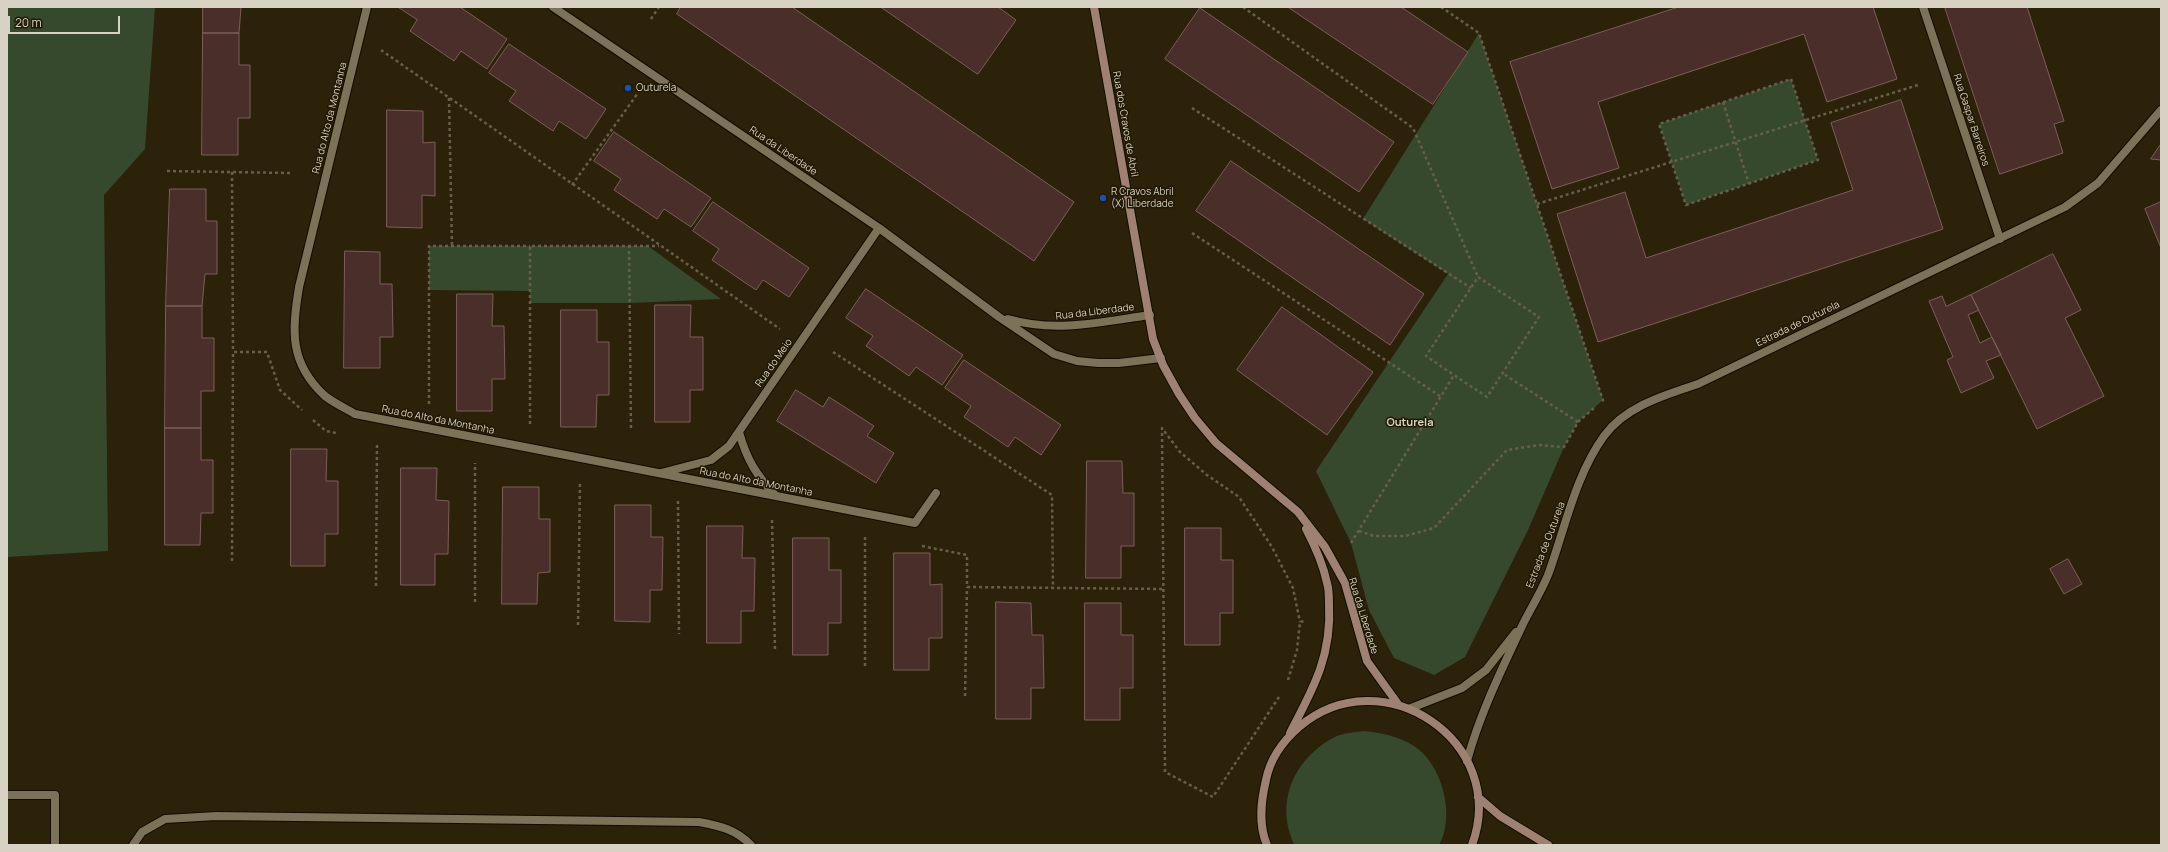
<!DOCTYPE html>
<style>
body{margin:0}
#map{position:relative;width:2168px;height:852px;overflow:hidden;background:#2b2209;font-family:Manrope,sans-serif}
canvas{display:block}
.frame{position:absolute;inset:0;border:8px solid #d7d2c3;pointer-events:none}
.scale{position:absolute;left:8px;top:16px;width:112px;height:18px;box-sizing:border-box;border:2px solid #d7d2c3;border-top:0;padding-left:5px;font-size:12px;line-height:14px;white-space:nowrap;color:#d7d2c3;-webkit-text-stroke:3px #211902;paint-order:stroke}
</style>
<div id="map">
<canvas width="2168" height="852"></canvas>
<div class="frame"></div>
<div class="scale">20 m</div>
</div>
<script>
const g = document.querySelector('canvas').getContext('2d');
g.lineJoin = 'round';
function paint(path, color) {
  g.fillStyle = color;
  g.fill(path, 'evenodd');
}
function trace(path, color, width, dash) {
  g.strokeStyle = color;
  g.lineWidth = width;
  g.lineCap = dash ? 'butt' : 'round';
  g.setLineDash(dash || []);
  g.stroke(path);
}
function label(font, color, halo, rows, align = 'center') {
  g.font = font + ' Manrope,sans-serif';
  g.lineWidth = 3;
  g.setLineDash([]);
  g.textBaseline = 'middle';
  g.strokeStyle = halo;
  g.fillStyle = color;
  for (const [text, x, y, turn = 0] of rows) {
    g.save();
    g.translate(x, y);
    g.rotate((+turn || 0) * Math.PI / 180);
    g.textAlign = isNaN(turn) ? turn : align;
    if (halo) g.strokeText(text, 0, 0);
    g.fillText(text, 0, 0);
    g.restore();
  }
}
const green = new Path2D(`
 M7,7H155L145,149L104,195L108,551L7,557Z
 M1479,33L1603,400L1578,422L1564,447L1528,530L1465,657L1434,675L1394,658L1369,610L1351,543L1316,471L1448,274L1363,219Z
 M1791,79L1818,160L1686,205L1659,124Z
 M429,246H648L721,299L630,303H530V291L429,290Z
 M1364,731C1382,733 1398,736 1414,746C1442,764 1456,816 1439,845H1294C1291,837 1288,829 1287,821C1282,784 1305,751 1337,736C1345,733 1356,732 1364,731Z`);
const building = new Path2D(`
 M203,7H241L239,33H203Z
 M398,7H460L507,39L487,69L461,51L454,61L410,31L417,20Z
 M681,7H792L1074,202L1034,261L677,14Z
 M881,7H998L1016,20L978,74Z
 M1288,7H1401L1468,52L1433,104Z
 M1679,7H1873L1897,79L1827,102L1804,34L1598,102L1619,168L1552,189L1510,62Z
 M1945,7H2027L2064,121L2054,124L2063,153L2000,174Z
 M1200,8L1394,142L1359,192L1165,59Z
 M203,33H239V65H250V118H238V155H202Z
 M509,44L606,109L586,139L559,121L553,131L509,101L516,91L489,73Z
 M1901,100L1943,229L1598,342L1557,214L1625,192L1646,258L1853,190L1831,123Z
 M387,110L423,111V143L435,142V196L422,195V228L387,227Z
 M614,132L711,198L691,227L664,209L657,219L614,190L621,179L594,161Z
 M2161,144V160L2151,159Z
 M1231,161L1424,294L1390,345L1196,211Z
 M170,189H206V221H217V274H205L202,306H166Z
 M713,202L809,268L789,297L763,280L756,290L712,260L719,249L693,231Z
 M2161,202V248L2145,209Z
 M345,251L380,252V284H392L393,337H380V368H344Z
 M2053,254L2081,310L2065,318L2104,396L2037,429L1971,295Z
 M866,289L963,355L942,385L916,367L909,376L866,346L873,336L846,318Z
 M457,294H493L492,326H504L505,379H492V411H457Z
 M1971,295L1979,310L1968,315L1980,343L1992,337L2001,355L1986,361L1994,378L1961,393L1947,360L1953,357L1929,301L1942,296L1946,306Z
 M655,305H691L690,337H703V390H690V422H655Z
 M166,306H202V338H214V391H201V428H165Z
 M1282,307L1373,372L1327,435L1237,370Z
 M561,310H597V342H609V395H597L596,427H561Z
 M964,360L1061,425L1041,455L1015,437L1008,447L964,417L971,406L945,388Z
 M796,390L823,407L829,397L874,426L867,436L894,453L876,483L777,421Z
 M165,428H201V460H213V513H201L200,545H165Z
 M291,449H327L326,481H338V534H325V566H291Z
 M1087,461H1122L1123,493H1134V546H1121V578H1086Z
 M401,468H437L436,500L449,501L448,554H435V585H401Z
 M503,487H539V519H550V572L538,573L537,604H502Z
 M615,505H651V537H663L662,590H650V622L615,621Z
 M707,526H743L742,558H755L754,611H741V643H707Z
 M1185,528H1221V560H1233V613H1220V645H1185Z
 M793,538H829V570H841V623H828V655H793Z
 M894,553H930V585L942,584V638H929V670H894Z
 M2068,559L2082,584L2064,594L2050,569Z
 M996,602L1031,603L1032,635H1043L1044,688H1031V719H996Z
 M1085,603H1121V635H1133V688H1120V720H1085Z`);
const path = new Path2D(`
 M1243,7L1413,128L1478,277
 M1441,7L1479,33L1603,400L1601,402
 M651,19L659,7
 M381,50L780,329
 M1791,79L1818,160L1686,205L1659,124Z
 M449,98L452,245
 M1723,102L1749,184
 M1192,108L1471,288
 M167,171L290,173
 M232,172L233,352
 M572,185L638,93
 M1537,204L1918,85
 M1192,233L1440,396
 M629,245L631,430
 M833,352L1052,495L1053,588
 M429,404V246H530
 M313,420L326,431L336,433
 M1578,422L1594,408
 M530,424V246H659
 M678,501L679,634
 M772,520L775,649
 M1359,531L1374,536H1405L1434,528L1507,450L1539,445L1564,447L1578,422L1502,373
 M865,537V666
 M1351,543L1454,375L1487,397L1539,317L1478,277L1426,356L1454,375
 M922,546L967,555V587L1163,589
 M232,561L233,352H267L280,390L302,410
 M376,586L377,443
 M475,602V463
 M578,625L580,481
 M1288,680L1297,650L1300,622L1305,621
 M965,696L967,587
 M1279,697L1213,797L1165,772L1162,428L1180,452L1207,475L1239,497L1272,547L1293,588L1300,622`);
const lane = new Path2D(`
 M7,795H55V845
 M133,845L142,832L165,819L216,816L699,822C720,826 735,829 751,845`);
const street = new Path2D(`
 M367,7L299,287C292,331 289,363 325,396C334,403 345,408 355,414L915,523L936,493
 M553,7L879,228L999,317L1054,354L1077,361L1098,363H1119L1161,358
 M1923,7L2000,239
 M1008,319C1056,333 1101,322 1150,315
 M739,432C747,460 756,475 776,496
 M661,473L711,460L729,446L879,228
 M1411,708L1462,688L1486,670L1516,632
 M1467,761C1480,713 1502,669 1523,624C1531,608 1541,592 1548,575C1565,529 1575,476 1604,436C1626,406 1665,395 1698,384L2065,207L2098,183L2161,110`);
const secondary = new Path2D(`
 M1094,7L1153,339L1163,365L1179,394L1195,418L1216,443L1298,512L1325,547L1345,583L1367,661L1398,704
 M1290,733C1313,689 1332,656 1329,604C1329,597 1329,589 1327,583C1323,564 1315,546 1306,529
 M1478,797L1500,816L1548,845
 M1267,845C1258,824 1261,801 1266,780C1270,759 1283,741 1299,727C1382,656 1510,742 1472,845`);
const markers = [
 [628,88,4,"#1a4fb4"],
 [1103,198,4,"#1a4fb4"]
];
const poiNames = [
 ["Outurela",636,88],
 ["R Cravos Abril",1111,192],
 ["(X) Liberdade",1111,204]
];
const streetNames = [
 ["Rua do Alto da Montanha",330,118,-76],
 ["Rua Gaspar Barreiros",1971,120,72],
 ["Rua dos Cravos de Abril",1125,124,80],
 ["Rua da Liberdade",783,151,34],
 ["Rua da Liberdade",1095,312,-7],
 ["Estrada de Outurela",1798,324,-26],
 ["Rua do Meio",774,363,-55],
 ["Rua do Alto da Montanha",438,420,11],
 ["Rua do Alto da Montanha",756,482,11],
 ["Estrada de Outurela",1546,545,-69],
 ["Rua da Liberdade",1363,616,73]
];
const neighbourhoodNames = [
 ["Outurela",1410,423]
];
paint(green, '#37492c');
paint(building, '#492e2a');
trace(building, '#7d5e59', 1);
trace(lane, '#130b00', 10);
trace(street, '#130b00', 10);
trace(secondary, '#130b00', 10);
trace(path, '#675f4a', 2.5, [3, 3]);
trace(lane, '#7b7257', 8);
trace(street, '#7b7257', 8);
trace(secondary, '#9f8171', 8);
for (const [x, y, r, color] of markers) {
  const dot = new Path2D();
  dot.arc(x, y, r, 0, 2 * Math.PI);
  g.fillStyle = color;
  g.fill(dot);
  trace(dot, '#211902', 1.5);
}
label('10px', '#d7d2c3', '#211902', poiNames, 'left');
label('10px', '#d7d2c3', '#211902', streetNames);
label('bold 11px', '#d7d2c3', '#211902', neighbourhoodNames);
</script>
